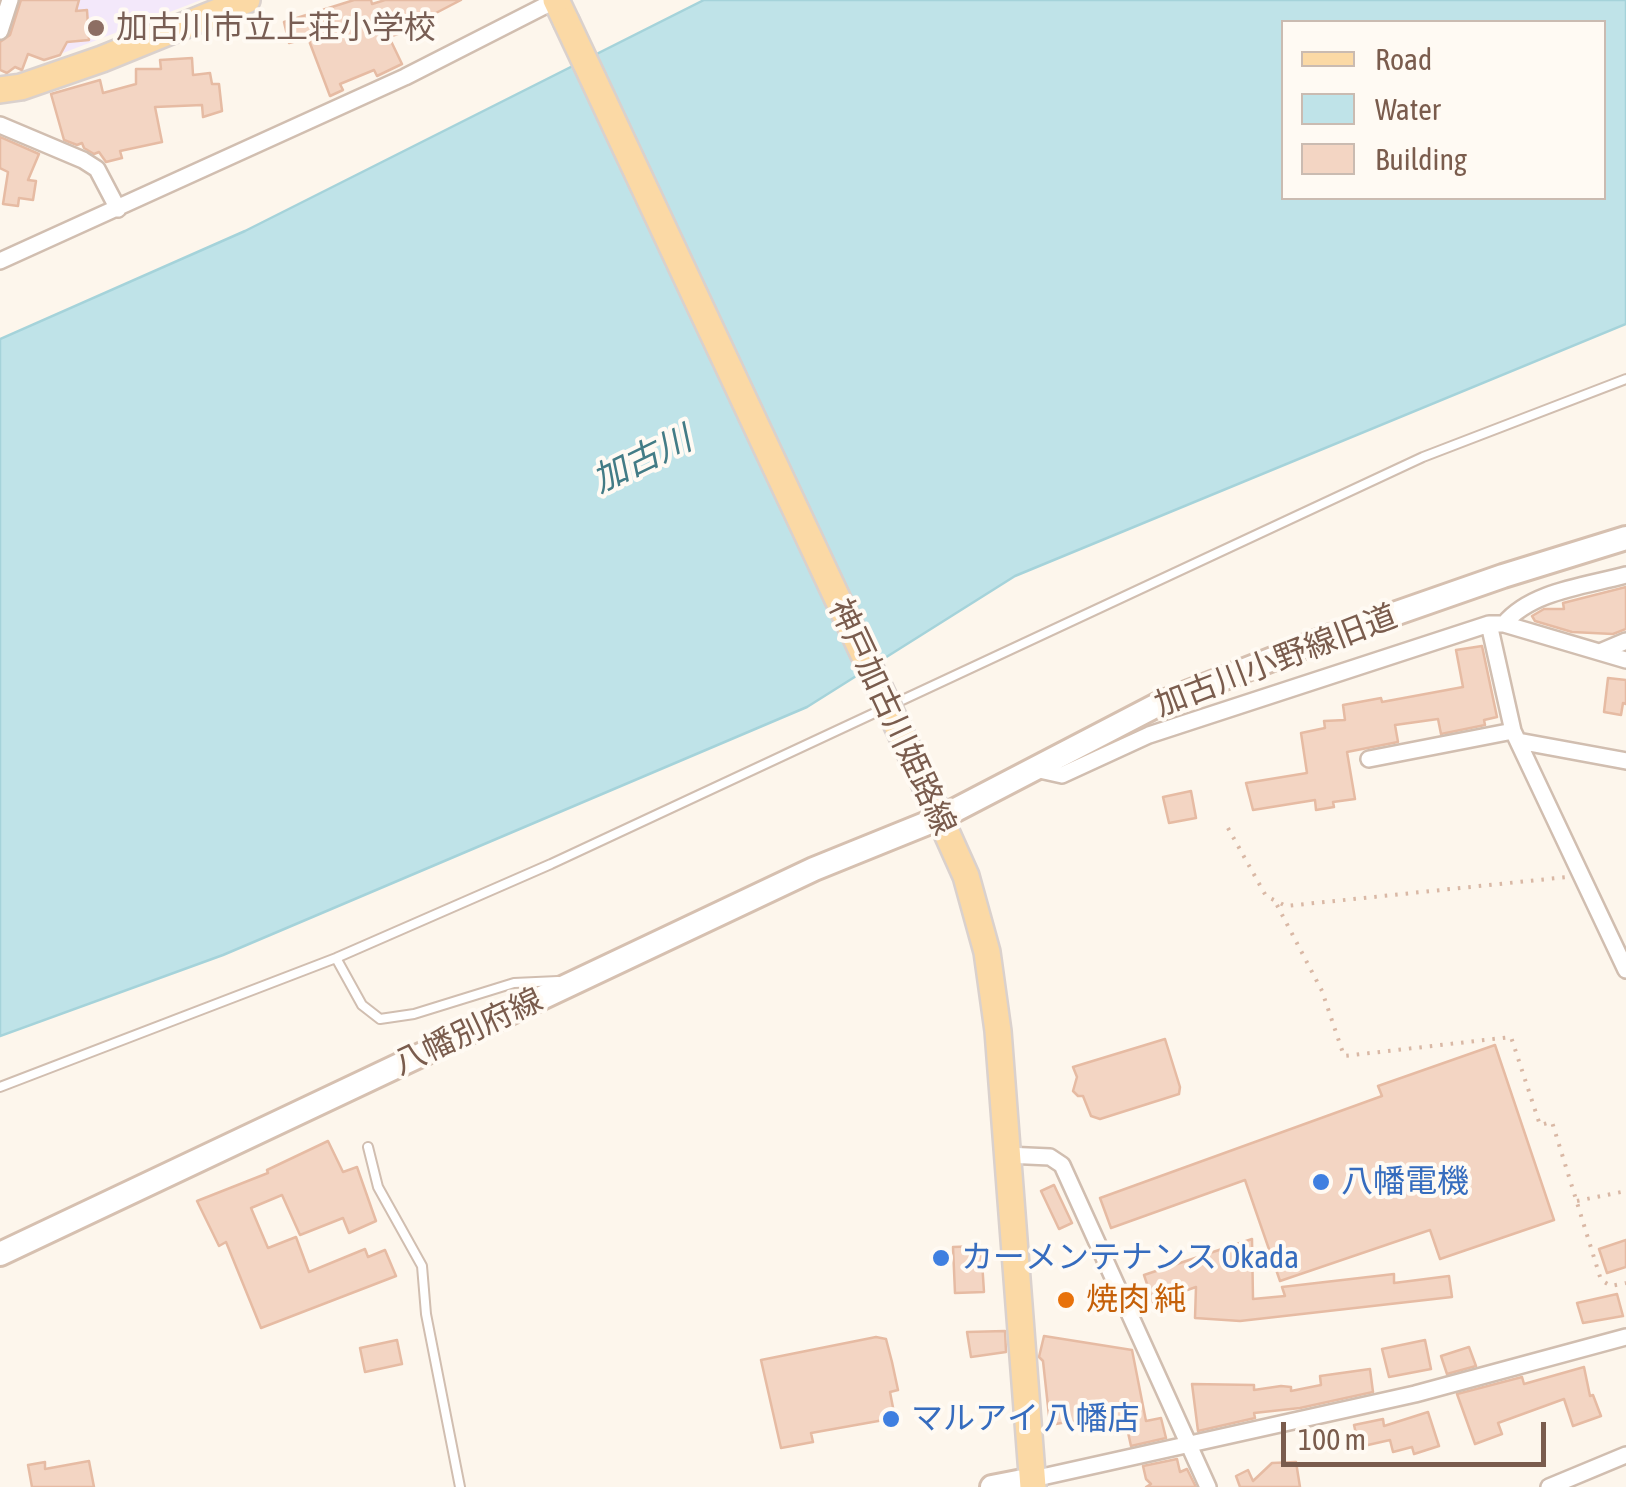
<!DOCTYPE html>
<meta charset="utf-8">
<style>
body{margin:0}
#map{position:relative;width:1626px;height:1487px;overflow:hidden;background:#fdf6ec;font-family:"Asap Condensed",sans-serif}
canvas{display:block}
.legend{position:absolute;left:1281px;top:20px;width:325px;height:180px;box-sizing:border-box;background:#fffaf3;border:2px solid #cabbb1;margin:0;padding:12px 18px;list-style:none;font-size:30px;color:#7a5c4d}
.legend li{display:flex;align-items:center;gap:20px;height:50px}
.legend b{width:50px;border:2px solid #cabbb1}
.scale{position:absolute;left:1281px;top:1422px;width:265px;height:45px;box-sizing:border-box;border:5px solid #7a5c4d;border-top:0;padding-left:12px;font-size:30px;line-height:35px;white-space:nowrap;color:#7a5c4d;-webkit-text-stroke:8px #fffaf3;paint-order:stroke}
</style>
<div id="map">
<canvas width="1626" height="1487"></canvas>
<ul class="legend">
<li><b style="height:12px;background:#fbd9a5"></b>Road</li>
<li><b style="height:28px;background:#bfe3e8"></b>Water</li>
<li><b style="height:28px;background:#f3d5c3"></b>Building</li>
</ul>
<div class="scale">100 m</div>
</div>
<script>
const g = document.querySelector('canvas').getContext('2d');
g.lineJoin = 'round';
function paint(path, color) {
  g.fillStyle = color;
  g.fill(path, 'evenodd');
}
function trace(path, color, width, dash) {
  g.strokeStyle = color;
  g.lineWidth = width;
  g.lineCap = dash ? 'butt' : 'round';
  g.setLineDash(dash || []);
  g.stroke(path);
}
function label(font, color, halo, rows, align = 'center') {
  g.font = font + ' "Asap Condensed","Noto Sans JP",sans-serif';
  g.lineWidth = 8;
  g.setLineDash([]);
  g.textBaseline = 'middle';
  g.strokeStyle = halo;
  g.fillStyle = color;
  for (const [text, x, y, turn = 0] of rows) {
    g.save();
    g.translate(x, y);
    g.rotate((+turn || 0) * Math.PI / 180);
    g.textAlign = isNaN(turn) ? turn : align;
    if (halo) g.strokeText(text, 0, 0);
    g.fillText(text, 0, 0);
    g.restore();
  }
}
const education = new Path2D(`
 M62,0H201L63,53Z`);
const water = new Path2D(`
 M704,0H1626V324L1015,576L807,707L223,955L0,1036V339L245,231ZM1284,22H1604V198H1284Z`);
const building = new Path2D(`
 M21,0H79L76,11L87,10L89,40L67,42L60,55L44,60L28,54L22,70L15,67L7,73L0,70V42L10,35Z
 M354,0H371L372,4L385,0H461L411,26L412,29L389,37L402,64L377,76L374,70L340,84L343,90L330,96L308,38L289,43L284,22Z
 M192,58L193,75L210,73L212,84H219L222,111L203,117L202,105L155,107L162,142L120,151L122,158L106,162L99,152L94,154L84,148L82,143L77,145L64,140L51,94L100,80L103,93L136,84V69H161L160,60Z
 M0,137L39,154L28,180L36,181L33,200L19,198L18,206L3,204L8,172L0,168Z
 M1626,587V629L1613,634L1572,632L1535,621L1532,616L1544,609H1564L1563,603Z
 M1482,646L1497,717L1484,720L1485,725L1441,734L1438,719L1395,725L1398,742L1347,752L1355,799L1333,802L1334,807L1316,810L1315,800L1253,810L1246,783L1307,773L1301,733L1325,728L1324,721L1345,720L1343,705L1381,698L1382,702L1463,687L1456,650Z
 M1608,678L1626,680V704L1623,703L1621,715L1604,712Z
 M1191,791L1196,818L1169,823L1163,797Z
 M1165,1039L1180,1087L1179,1094L1100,1119L1091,1116L1083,1096H1078L1073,1091L1077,1077L1073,1067Z
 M1495,1045L1554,1220L1440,1259L1430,1230L1280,1281L1245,1180L1111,1228L1100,1198L1382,1096L1378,1086Z
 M328,1141L343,1172L357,1167L376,1221L349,1233L343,1218L300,1235L282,1195L251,1208L268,1248L296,1237L309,1272L365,1249L368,1257L385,1250L396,1276L261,1328L226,1242L219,1246L197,1201L268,1173L267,1170Z
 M1054,1185L1072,1223L1059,1229L1041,1191Z
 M1252,1239L1253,1299L1285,1296L1282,1287L1394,1274V1283L1449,1276L1452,1297L1240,1321L1195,1318L1196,1287L1153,1302L1144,1275Z
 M1626,1240V1267L1607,1273L1599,1249Z
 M981,1246L984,1292L955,1293L953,1247Z
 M1617,1294L1623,1316L1583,1323L1577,1303Z
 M1005,1331L1006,1352L971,1357L967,1332Z
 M1044,1336L1132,1350L1146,1421L1161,1418L1166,1438L1131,1446L1125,1419L1097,1422L1096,1417L1050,1425L1043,1361L1039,1357Z
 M876,1337L886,1339L892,1362L898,1390L890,1392L895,1418L811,1433L813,1442L781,1448L761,1360Z
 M397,1340L402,1364L365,1372L360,1348Z
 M1425,1340L1431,1369L1389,1377L1382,1349Z
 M1469,1347L1476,1366L1447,1374L1441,1356Z
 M1584,1367L1590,1396L1593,1395L1601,1416L1573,1426L1564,1399L1498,1423L1502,1434L1475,1444L1457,1394L1522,1377L1524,1384Z
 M1370,1369L1373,1392L1300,1408L1254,1413L1255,1418L1198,1431L1192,1384L1254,1385V1390L1281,1386L1291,1387V1391L1321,1385L1320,1376Z
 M1428,1412L1439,1446L1414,1454L1412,1447L1393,1452L1390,1440L1359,1447L1354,1425L1383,1419L1384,1426Z
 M1177,1459L1180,1472L1187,1469L1196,1487H1146L1151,1484L1146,1479L1143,1466Z
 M89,1461L94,1487H32L28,1465L45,1462V1469Z
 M1296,1462L1300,1487H1240L1236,1476L1248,1470L1253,1481L1272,1463Z`);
const path = new Path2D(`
 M1228,828L1266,896L1286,906L1567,877
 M1277,905L1322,991L1344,1056L1511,1037L1540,1125L1552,1122L1601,1280L1611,1286L1626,1283
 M1577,1201L1626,1191`);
const lane = new Path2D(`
 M336,958L362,1005L380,1019L414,1014L514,983L558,981
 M0,1087L336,958L551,864L1423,457L1626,379
 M368,1147L378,1187L422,1266L426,1314L460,1487`);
const street = new Path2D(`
 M0,31L10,0
 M0,125L83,160L97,169L118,209
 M0,261L405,77L556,0
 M1489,624L1513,731L1626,970
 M1504,624L1626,660
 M1600,652L1626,641
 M1518,741L1626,761
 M1369,759L1513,731
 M1035,769L1062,775L1149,735L1489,624H1504C1531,591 1586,586 1626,575
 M1006,1155L1050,1157L1062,1165L1208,1487
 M1033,1479L1415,1394L1626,1337
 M1549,1487L1626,1455`);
const secondary = new Path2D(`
 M0,1254L814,869L940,818L1161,703L1331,636L1503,576L1626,538
 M992,1487L1033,1479`);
const primary = new Path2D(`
 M556,0L566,21
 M0,90L21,87L102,59L247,0
 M927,789L966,876L987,952L998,1031L1033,1487`);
const primaryBridge = new Path2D(`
 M566,21L927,789`);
const markers = [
 [96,28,10,"#8d6e63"],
 [1321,1182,10,"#3f7fe0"],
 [941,1258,10,"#3f7fe0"],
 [1066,1300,10,"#e8710a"],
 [891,1419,10,"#3f7fe0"]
];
const educationNames = [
 ["加古川市立上荘小学校",116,28]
];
const streetNames = [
 ["加古川小野線旧道",1276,661,-21],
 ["神戸加古川姫路線",892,717,65],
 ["八幡別府線",468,1032,-25]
];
const shopNames = [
 ["八幡電機",1341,1182],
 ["カーメンテナンス Okada",961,1258],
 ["マルアイ 八幡店",911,1419]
];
const foodNames = [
 ["焼肉 純",1086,1300]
];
const waterNames = [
 ["加古川",642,460,-26]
];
paint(education, '#f3e8fa');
paint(water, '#bfe3e8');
trace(water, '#a5d3da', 2.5);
paint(building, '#f3d5c3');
trace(building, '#e6bba3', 2.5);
trace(lane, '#d1beb0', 12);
trace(street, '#d1beb0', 20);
trace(secondary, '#d6c0b0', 28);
trace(primary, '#dad1cd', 30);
trace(path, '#d9b8a5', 4, [2.5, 8]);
trace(lane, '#fff', 8);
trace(street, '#fff', 15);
trace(secondary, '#fff', 22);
trace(primary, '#fbd9a5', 25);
trace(primaryBridge, '#dad1cd', 30, []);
trace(primaryBridge, '#fbd9a5', 25);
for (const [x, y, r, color] of markers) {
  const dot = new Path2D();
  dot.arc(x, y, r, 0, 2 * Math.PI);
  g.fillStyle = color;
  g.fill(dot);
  trace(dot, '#fffaf3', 4);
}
label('32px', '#785e54', '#fffaf3', educationNames, 'left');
label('32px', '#7a5c4d', '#fffaf3', streetNames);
label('32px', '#366cbe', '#fffaf3', shopNames, 'left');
label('32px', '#c56008', '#fffaf3', foodNames, 'left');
label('italic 35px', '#437c86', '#fffaf3', waterNames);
</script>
